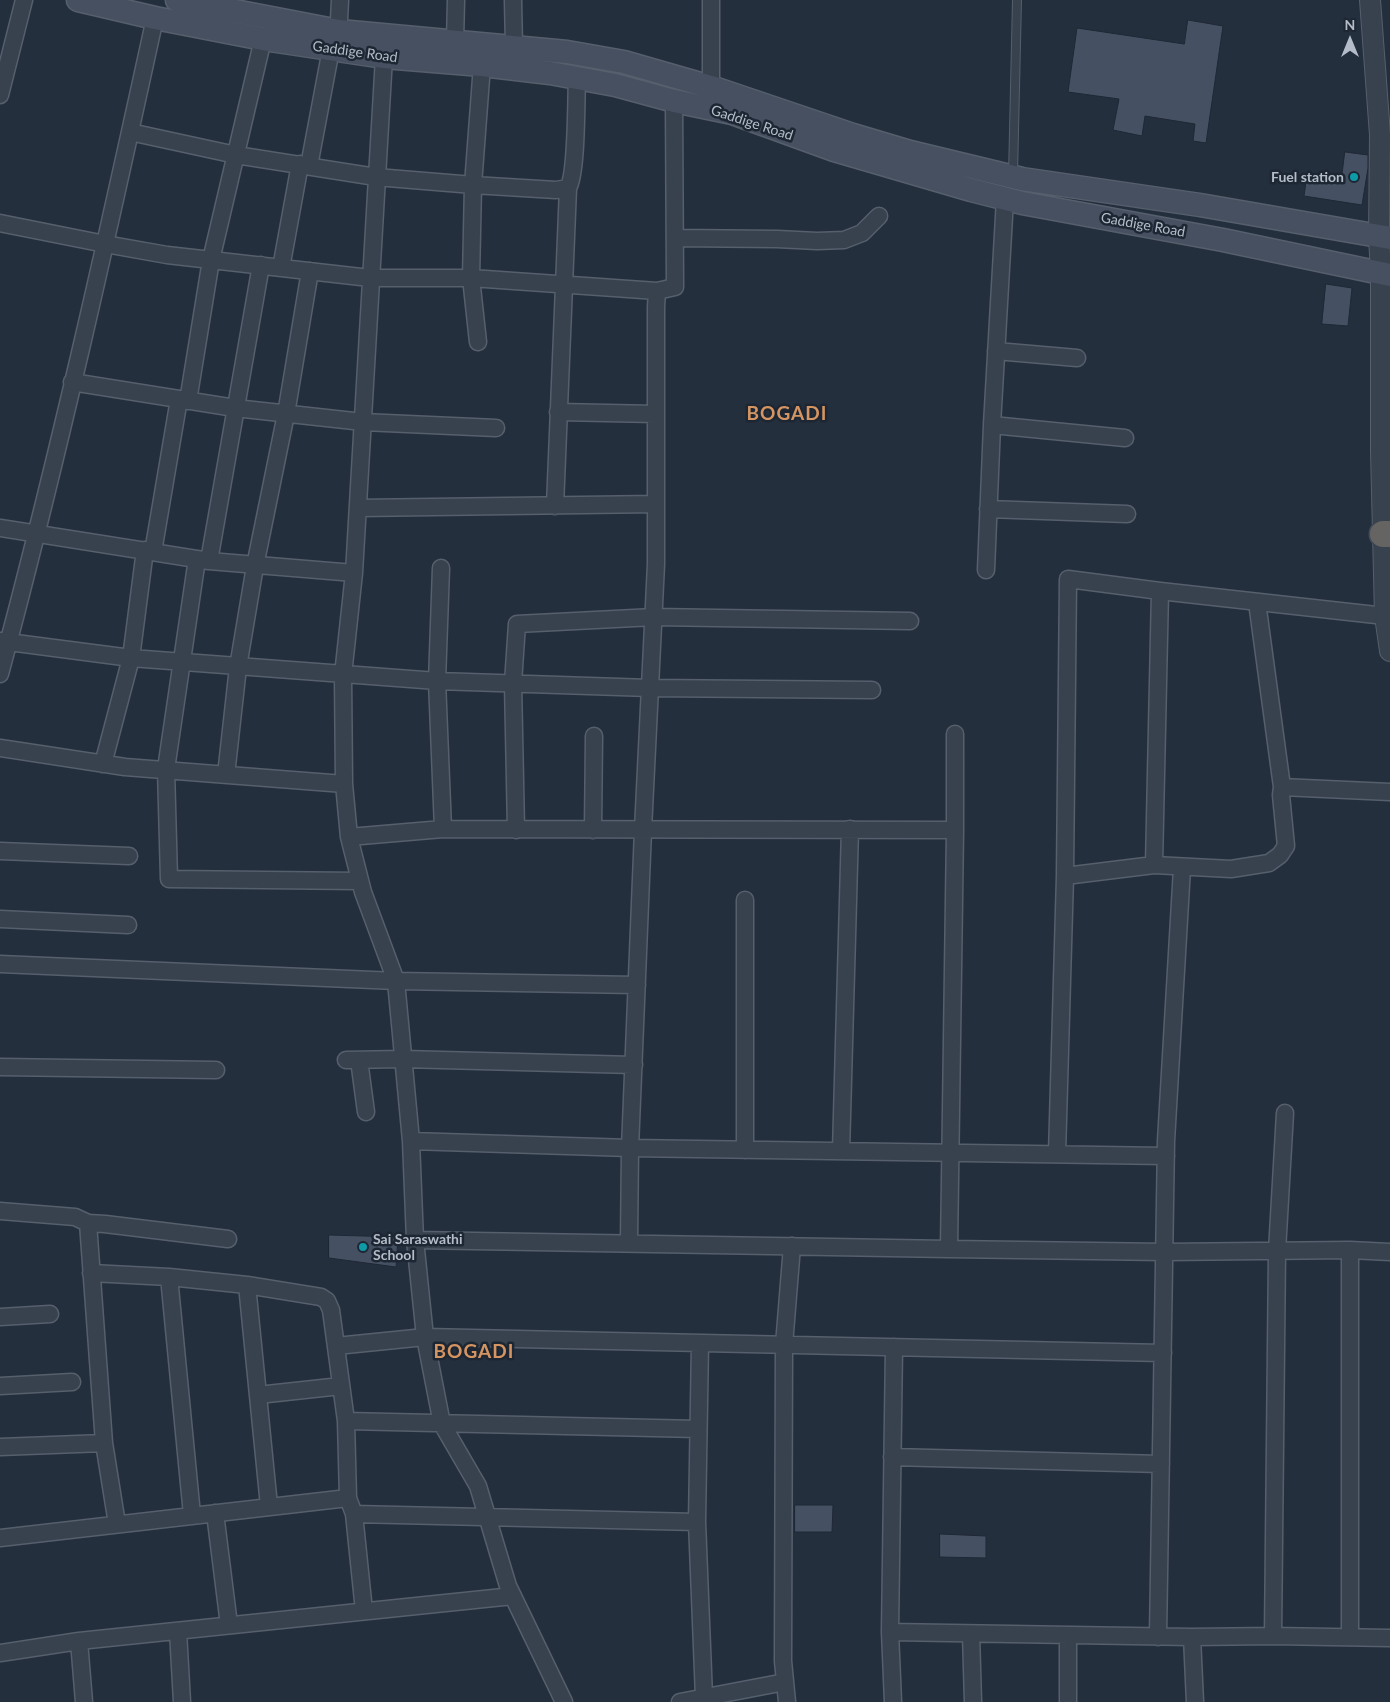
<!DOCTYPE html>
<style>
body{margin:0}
#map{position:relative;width:1390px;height:1702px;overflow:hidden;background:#242f3e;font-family:Lato,sans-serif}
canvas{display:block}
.north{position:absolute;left:1325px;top:15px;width:50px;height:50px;-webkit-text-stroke:4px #1d2633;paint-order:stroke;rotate:0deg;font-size:14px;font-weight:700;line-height:20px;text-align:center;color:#b4bcc9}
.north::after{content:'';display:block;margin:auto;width:18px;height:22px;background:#b4bcc9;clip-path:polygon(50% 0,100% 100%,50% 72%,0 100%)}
</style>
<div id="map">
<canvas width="1390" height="1702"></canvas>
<div class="north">N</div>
</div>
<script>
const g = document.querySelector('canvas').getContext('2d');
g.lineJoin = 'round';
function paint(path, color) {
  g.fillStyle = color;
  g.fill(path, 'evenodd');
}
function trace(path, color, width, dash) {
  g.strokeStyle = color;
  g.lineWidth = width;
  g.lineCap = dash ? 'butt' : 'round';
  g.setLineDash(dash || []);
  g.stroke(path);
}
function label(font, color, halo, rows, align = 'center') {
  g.font = font + ' Lato,sans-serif';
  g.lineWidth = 5;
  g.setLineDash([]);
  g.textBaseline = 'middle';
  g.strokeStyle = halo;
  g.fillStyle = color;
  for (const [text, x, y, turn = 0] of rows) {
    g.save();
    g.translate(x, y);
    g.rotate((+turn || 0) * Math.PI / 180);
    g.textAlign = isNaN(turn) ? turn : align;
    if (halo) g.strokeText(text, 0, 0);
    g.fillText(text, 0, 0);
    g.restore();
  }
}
const building = new Path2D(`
 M1188,20L1223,26L1206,143L1193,141L1195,124L1145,116L1142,136L1113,130L1119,99L1068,92L1077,28L1184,44Z
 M1345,152L1368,155V168L1362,205L1304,196L1307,175L1341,180Z
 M1326,284L1352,288L1348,326L1322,324Z
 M329,1235L398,1237L396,1267L329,1258Z
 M795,1505H833L832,1532H795Z
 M940,1534L986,1536V1558L940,1557Z`);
const service = new Path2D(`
 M1013,175L1017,0`);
const minor = new Path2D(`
 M513,0L514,47
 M711,0V87
 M338,40L340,0
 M455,42L456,0
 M384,57L354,573L343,675L344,784L349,837L363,892L396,981L411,1141L415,1240L425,1337L442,1424L478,1486L508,1586L564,1702
 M0,95L24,0
 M130,132L236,155L376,177L473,185L556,190L568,188C577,174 576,99 577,78
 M309,166L331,49
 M0,223L105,244L167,255L370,278H471L657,291
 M675,238L777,239L817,241L844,240L862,233L879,216
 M281,268L300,164
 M478,342L471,278L473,185L482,65
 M996,351L1077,358
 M72,382L235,408L363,422L496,428
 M188,401L211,260L263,39
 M558,412L656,414
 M992,425L1125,438
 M555,506L568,188
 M358,508L656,504
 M988,509L1127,514
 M0,528L209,561L354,573
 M153,552L179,399
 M197,559L166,769L169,879L360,881
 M209,561L261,265
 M441,568L437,681L443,829
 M986,570L992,425L1005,199
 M1257,602L1282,787
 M0,641L131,658L437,681L650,688L872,690
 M0,674C58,458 107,238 155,18
 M0,748L125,767L344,784
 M103,764L131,658L145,550
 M226,775L238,667L255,566L286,414L310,271
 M516,830L513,683L517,624L654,617L910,621
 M593,830L594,736
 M349,837L443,829L955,830
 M0,851L129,856
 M1154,865L1160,591
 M1065,876L1154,865L1231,869L1269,863L1280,855L1286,846L1281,795L1282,787L1390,792
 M0,919L128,925
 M0,964L396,981L637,985
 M346,1060L403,1059L634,1065
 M359,1060L366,1112
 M0,1067L216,1070
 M411,1141L630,1148L1166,1156
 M745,1150V900
 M841,1151L850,829
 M1057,1154L1065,876L1068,579L1160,591L1385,616
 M0,1211L75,1217L88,1223L104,1443L117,1524
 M88,1223L105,1224L228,1239
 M415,1240L949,1249L1165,1252L1350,1250L1390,1252
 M629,1243L630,1148L643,830L656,564V307L657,291L675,287L674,101
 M949,1249L955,830V734
 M91,1273L169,1277L247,1285L321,1297L327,1301L331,1310L346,1421L348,1498L354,1514L364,1611
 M169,1277L192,1515
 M247,1285L269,1506
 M0,1317L50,1314
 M336,1346L425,1337L1163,1353
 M0,1386L72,1382
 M258,1395L341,1386
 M346,1421L698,1429
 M0,1447L104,1443
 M892,1457L1161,1464
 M215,1513L229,1625
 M354,1514L697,1522L700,1343
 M697,1522L704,1697
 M0,1538L348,1498
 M178,1631L182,1702
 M890,1632L1192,1637L1273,1636L1390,1638
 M971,1634L973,1702
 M1068,1635V1702
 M1273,1636L1277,1251L1285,1113
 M1158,1637L1166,1141L1182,868
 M1192,1637L1195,1702
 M1350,1637V1250
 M79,1641L84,1702
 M0,1653L79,1641L513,1596
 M680,1702L785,1682
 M787,1702L783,1661L784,1345L792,1246
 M893,1702L890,1632L894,1347`);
const tertiary = new Path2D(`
 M1370,0L1380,135L1379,237L1381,273V451L1385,616L1390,651`);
const secondary = new Path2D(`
 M78,0L155,18L263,39L384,57L482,65L550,73L615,85L674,101L732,113L834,150L971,190L1022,203L1223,240L1390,275
 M177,0L339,31L567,52L624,62L711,87L853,135L910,152L1022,179L1200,205L1390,238`);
const trunk = new Path2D(`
 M1383,534H1390`);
const markers = [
 [1354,177,5,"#0f9aa8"],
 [363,1247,5,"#0f9aa8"]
];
const streetNames = [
 ["Gaddige Road",355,52,8],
 ["Gaddige Road",752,123,18],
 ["Gaddige Road",1143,225,10]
];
const poiNames = [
 ["Fuel station",1344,177],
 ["Sai Saraswathi",373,1239,"left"],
 ["School",373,1255,"left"]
];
const districtNames = [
 ["BOGADI",787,414],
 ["BOGADI",474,1352]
];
paint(building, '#455162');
trace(building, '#1f2835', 1);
trace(service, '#565f6c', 10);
trace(minor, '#565f6c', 19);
trace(tertiary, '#565f6c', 22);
trace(secondary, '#565f6c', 25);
trace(trunk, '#434c59', 29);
trace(service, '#38414e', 8);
trace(minor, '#38414e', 16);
trace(tertiary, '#38414e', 20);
trace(secondary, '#465061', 22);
trace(trunk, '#656462', 26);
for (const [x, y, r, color] of markers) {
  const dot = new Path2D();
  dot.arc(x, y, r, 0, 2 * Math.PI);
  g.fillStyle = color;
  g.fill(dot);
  trace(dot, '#1d2633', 2);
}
label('14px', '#b4bcc9', '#1d2633', streetNames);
label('bold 14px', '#b4bcc9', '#1d2633', poiNames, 'right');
g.letterSpacing = '1px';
label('bold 19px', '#d59563', '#1d2633', districtNames);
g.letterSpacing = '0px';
</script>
